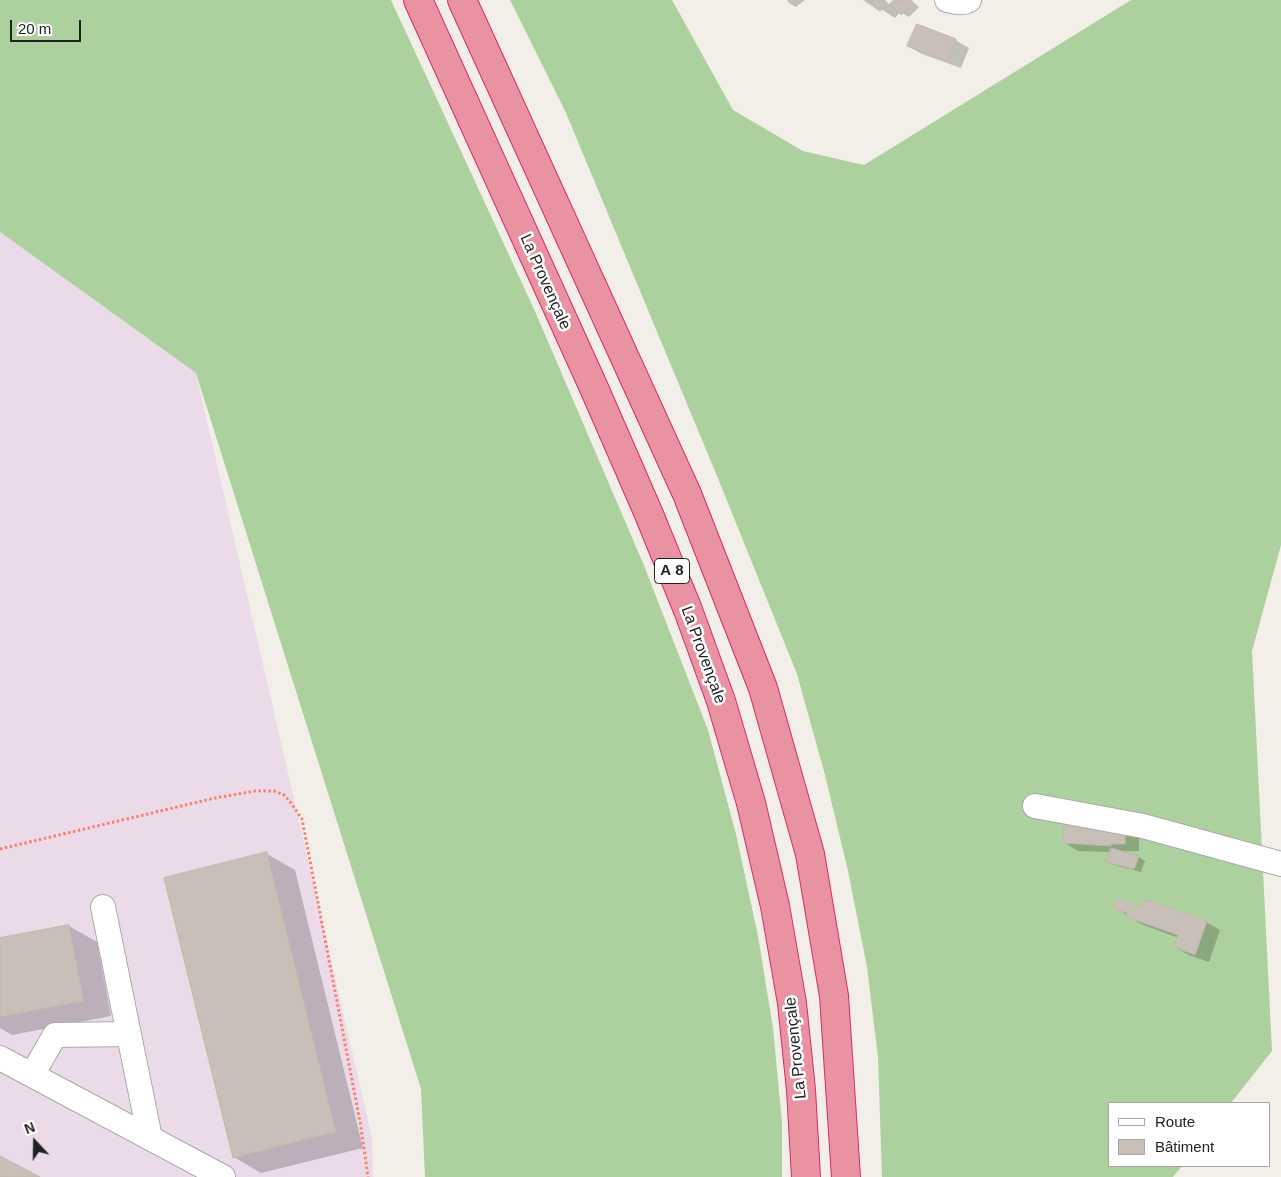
<!DOCTYPE html>
<meta charset="utf-8">
<style>
body{margin:0}
#map{position:relative;width:1281px;height:1177px;overflow:hidden;background:#f2efe9;font-family:Arial,sans-serif}
canvas{display:block}
.legend{position:absolute;left:1108px;top:1102px;width:162px;height:65px;box-sizing:border-box;background:#fff;border:1px solid #a7a7a7;margin:0;padding:6px 9px;list-style:none;font-size:15px;color:#222}
.legend li{display:flex;align-items:center;gap:10px;height:25px}
.legend b{width:25px;border:1px solid #a7a7a7}
.north{position:absolute;left:10px;top:1117px;width:50px;height:50px;-webkit-text-stroke:4px #fff;paint-order:stroke;rotate:339deg;font-size:14px;font-weight:700;line-height:20px;text-align:center;color:#222}
.north::after{content:'';display:block;margin:auto;width:18px;height:22px;background:#222;clip-path:polygon(50% 0,100% 100%,50% 72%,0 100%)}
.scale{position:absolute;left:10px;top:20px;width:71px;height:22px;box-sizing:border-box;border:2px solid #222;border-top:0;padding-left:6px;font-size:15px;line-height:18px;white-space:nowrap;color:#222;-webkit-text-stroke:4px #fff;paint-order:stroke}
</style>
<div id="map">
<canvas width="1281" height="1177"></canvas>
<ul class="legend">
<li><b style="height:6px;background:#fff"></b>Route</li>
<li><b style="height:14px;background:#c7bfb8"></b>Bâtiment</li>
</ul>
<div class="north">N</div>
<div class="scale">20 m</div>
</div>
<script>
const g = document.querySelector('canvas').getContext('2d');
g.lineJoin = 'round';
function paint(path, color) {
  g.fillStyle = color;
  g.fill(path, 'evenodd');
}
function trace(path, color, width, dash) {
  g.strokeStyle = color;
  g.lineWidth = width;
  g.lineCap = dash ? 'butt' : 'round';
  g.setLineDash(dash || []);
  g.stroke(path);
}
function label(font, color, halo, rows, align = 'center') {
  g.font = font + ' Arial,sans-serif';
  g.lineWidth = 5;
  g.setLineDash([]);
  g.textBaseline = 'middle';
  g.strokeStyle = halo;
  g.fillStyle = color;
  for (const [text, x, y, turn = 0] of rows) {
    g.save();
    g.translate(x, y);
    g.rotate((+turn || 0) * Math.PI / 180);
    g.textAlign = isNaN(turn) ? turn : align;
    if (halo) g.strokeText(text, 0, 0);
    g.fillText(text, 0, 0);
    g.restore();
  }
}
const industrial = new Path2D(`
 M0,232L196,373L372,1138L373,1177H0Z`);
const forest = new Path2D(`
 M0,0H391L534,309L643,563L708,730L736,834L758,936L773,1028L782,1123V1177H425L421,1089L196,373L0,232Z
 M510,0H672L733,110L803,151L864,165L1131,0H1281V545L1252,651L1272,1051L1231,1103H1110V1166H1182L1173,1177H882L878,1057L867,967L848,871L825,775L797,674L717,476L566,113Z`);
const shadow = new Path2D(`
 M787,0H805L796,7L789,3Z
 M863,0H885L890,5L895,0H911L919,7L909,17L900,12L895,18L881,9L879,11Z
 M955,40L969,48L961,68L922,54L908,46Z
 M1125,830L1139,838V851H1120V852L1139,857L1145,861L1141,872L1114,865L1108,861L1111,852L1078,851L1065,843Z
 M267,854L295,870L363,1148L261,1173L234,1157Z
 M1116,908H1141L1206,922L1220,930L1209,962L1189,955L1175,947L1179,938L1141,924Z
 M69,926L97,942L111,1016L12,1035L0,1028V939Z`);
const building = new Path2D(`
 M870,0H881L886,5L880,11Z
 M894,0H910L913,2L901,15L890,4Z
 M917,24L956,39L946,61L907,46Z
 M1064,827L1125,829V844H1111V846L1063,843Z
 M1111,848L1139,856L1134,869L1106,862Z
 M267,852L336,1132L233,1158L164,878Z
 M1118,899L1141,907L1145,900L1207,921L1195,955L1174,947L1178,935L1126,917L1127,913L1114,909Z
 M69,925L84,1001L0,1017V938Z
 M0,1156L40,1177H0Z`);
const path = new Path2D(`
 M0,849L215,798L255,791H274L284,795L291,803L302,819L361,1127L368,1177`);
const minor = new Path2D(`
 M947,0C954,2 963,4 969,0
 M1035,806L1143,826L1281,864
 M103,907L150,1138
 M0,1058L223,1177
 M32,1075L55,1035L129,1034`);
const highway = new Path2D(`
 M418,0L594,388L648,512L688,610L721,701L751,803L775,906L792,1003L801,1090L806,1177
 M462,0L687,494L763,688L810,854L834,996L846,1177`);
const shields = [
 [672,571,35]
];
const shieldNames = [
 ["A 8",672,571]
];
const streetNames = [
 ["La Provençale",545,282,66],
 ["La Provençale",703,655,70],
 ["La Provençale",796,1048,-96]
];
paint(industrial, '#ebdbe8');
paint(forest, '#add19e');
paint(shadow, '#0003');
paint(building, '#c7bfb8');
trace(building, '#c4b6ab', 1);
trace(minor, '#a9a9a9', 26);
trace(highway, '#dc2a67', 30);
trace(path, '#fa8072', 3, [2.5, 2.5]);
trace(minor, '#fff', 24);
trace(highway, '#e892a2', 28);
for (const [x, y, w] of shields) {
  const box = new Path2D();
  box.roundRect(x - w / 2, y - 12.5, w, 25, 4);
  g.fillStyle = '#fff';
  g.fill(box);
  trace(box, '#222', 1);
}
label('bold 15px', '#222', null, shieldNames);
label('16px', '#222', '#fff', streetNames);
</script>
